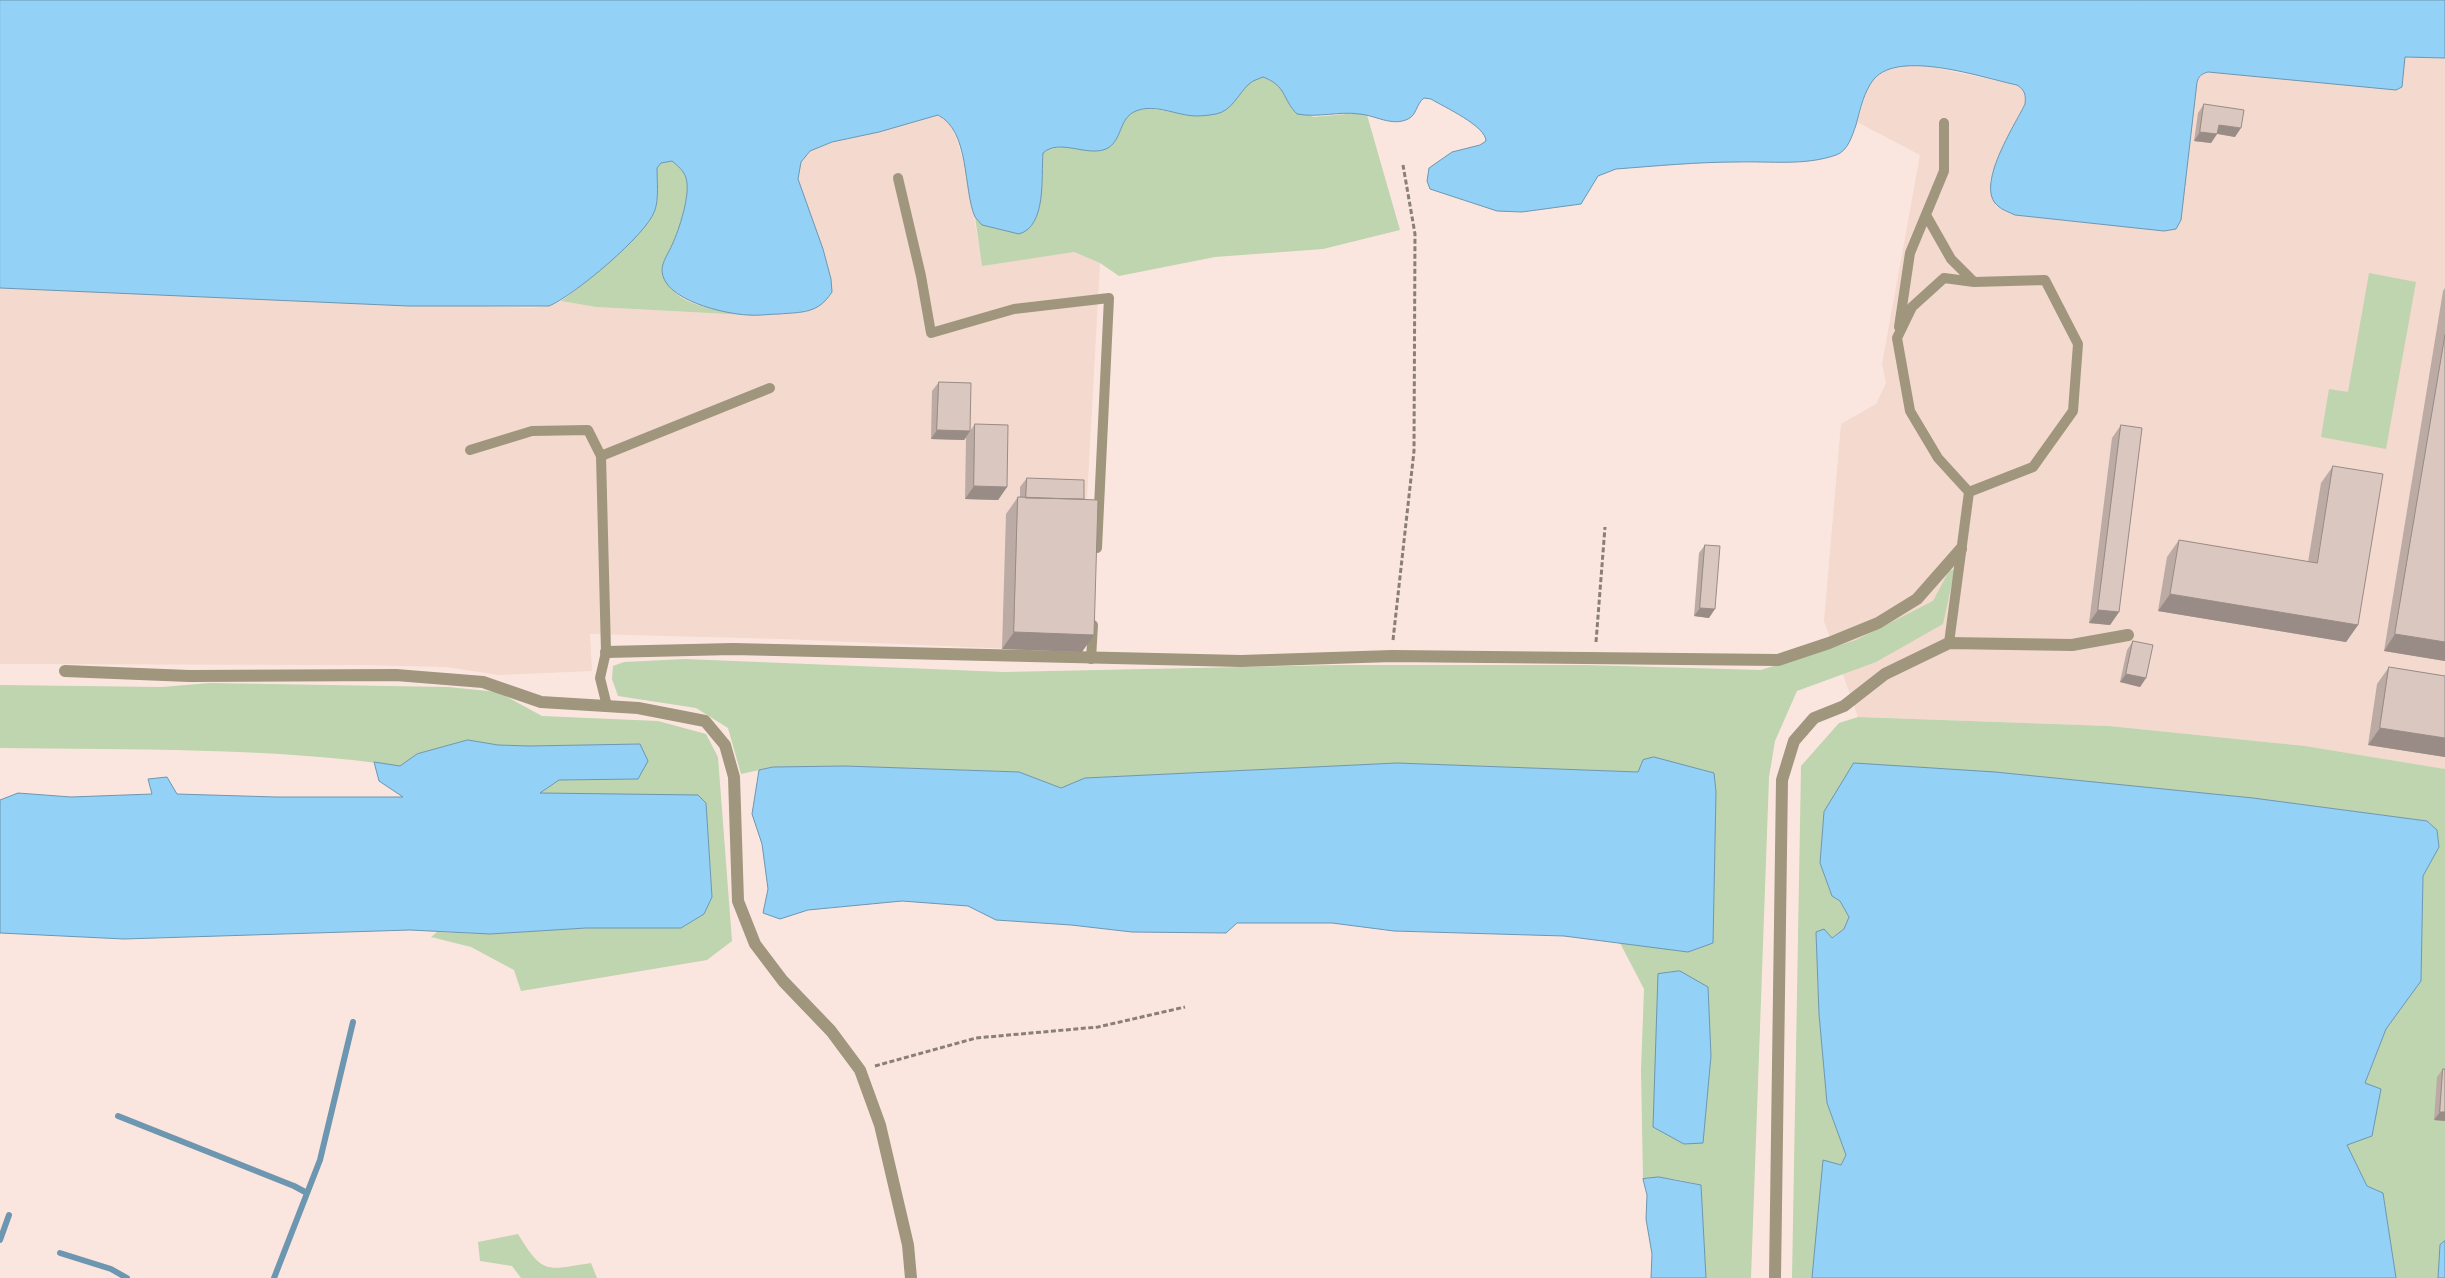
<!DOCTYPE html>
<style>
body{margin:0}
canvas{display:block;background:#fae6de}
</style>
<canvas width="2445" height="1278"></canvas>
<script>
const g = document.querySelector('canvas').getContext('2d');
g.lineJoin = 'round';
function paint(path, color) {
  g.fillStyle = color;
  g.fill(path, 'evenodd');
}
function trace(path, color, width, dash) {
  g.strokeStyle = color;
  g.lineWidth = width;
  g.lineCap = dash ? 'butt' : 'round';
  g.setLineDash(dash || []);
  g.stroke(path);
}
const built = new Path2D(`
 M2407,56L2445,58V769L2305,746L2109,726L1858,717L1824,621L1841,424L1876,404L1886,383L1882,364L1920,155L1857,122L1868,88L1874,79L1884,71L1904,66L1922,65L2017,85L2023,89L2026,97L2025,104L1995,166L1990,180V192L1996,206L2015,215L2164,231L2197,82L2199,76L2203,73L2404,58Z
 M938,115L946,119L951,126L957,140L967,175L982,265L1074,252L1100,263L1086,517L1082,652L783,639L590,634L592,671L499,675L446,667L364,665L0,664V288L531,308L549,306L561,301L596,307L747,315L806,312L827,300L832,292L831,279L823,249L798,179L801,162L810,151L832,142L879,132Z`);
const green = new Path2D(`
 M1263,77C1280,83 1285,93 1292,109L1314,117L1357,113L1367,115L1400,230L1323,249L1215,257L1119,276L1100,263L1074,252L982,266L975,217L982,224L1019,234L1035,220L1042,187L1043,153L1048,149L1116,139L1124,118L1135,111L1147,108L1196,116L1229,107L1250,82Z
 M672,161C678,166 684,171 686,178C691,194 679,230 672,245C669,252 663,262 662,269C662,281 675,294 684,299C703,309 727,311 747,315L596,307L561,301C579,289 650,229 655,211C659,198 657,182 657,168L661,163Z
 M2369,273L2416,282L2386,449L2321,437L2329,389L2348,392Z
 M1955,569L1943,624L1876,662L1797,691L1775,741L1769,777L1751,1278H1706L1701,1185C1681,1180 1664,1176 1643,1179L1641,1070L1644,989L1620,943L1651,946L1638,772L1397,763L1085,778L1061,788L1019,772L845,766L773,767L741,774L728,728L696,708L618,696L612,679L613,666L624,662L685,659L1004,672L1337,665H1586L1761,670L1856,640L1933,601L1949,571ZM1658,975L1708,987L1711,1056L1703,1142L1658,1015Z
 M210,683L448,687L498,692L542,716L658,721L706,734L718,757L732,941L707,960L521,991L514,970L471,947L431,937L437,932L490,934L586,928H681L704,914L712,897L706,803L539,793L559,780L638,779L640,744L529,746L498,745L468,740L417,754L400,766C268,747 133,750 0,748V685L162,687Z
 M1858,717L2109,726L2305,746L2445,769V1241L2440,1245L2438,1278H2396L2383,1193L2367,1186L2346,1145L2365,1083L2386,1029L2421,981L2423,876L2439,847L2437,830L2427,821L2253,798L1995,772L1824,812L1820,863L1832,896L1840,901L1849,917L1844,929L1831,938L1816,932L1819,1014L1827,1103L1846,1155L1841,1165L1823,1161L1812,1278H1792L1801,766L1839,723Z
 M518,1234C543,1275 546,1270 591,1263L597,1278H521L512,1266L480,1261L478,1242Z`);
const water = new Path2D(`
 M0,0H2445V58L2405,57L2402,87L2396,90L2208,72C2201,74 2199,76 2197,82L2181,220L2176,229L2164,231L2015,215C2009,212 2002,210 1998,206C1974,187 2015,125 2025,104C2026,95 2025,90 2017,85C1983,78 1900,49 1874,79C1864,91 1860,110 1856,125C1852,136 1848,151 1836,155C1805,166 1770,161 1737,162C1697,162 1656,166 1616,169L1598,176L1581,204L1522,212L1497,211L1430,189L1427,181L1429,168L1452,152L1480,145L1486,141C1486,126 1444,107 1431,99L1424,98C1416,104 1417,115 1408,119C1392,127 1375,115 1359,114C1338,111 1319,118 1297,114C1282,99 1287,86 1263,77C1259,79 1253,80 1249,84C1238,94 1232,111 1216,114C1210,115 1203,116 1197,116C1177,116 1155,103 1136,111C1118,118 1123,141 1106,149C1087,157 1059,138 1043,153C1041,176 1047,226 1019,234L982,225L975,217C963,189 970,131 938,115L879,132L832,142L810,151L801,162L798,179L823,249L831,279L832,292C818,314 802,312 779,314C769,314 758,316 748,315C725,314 662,300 662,270C662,262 669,252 672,245C679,230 691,194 686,178C684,171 678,166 672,161L661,163L657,168C657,181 659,198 655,210C648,234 572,297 549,306H408L0,288Z
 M468,740L498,745L529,746L640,744L648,761L638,779L559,780L540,793L698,795L706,803L712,897L704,914L681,928H586L490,934L410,930L124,939L0,933V800L18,793L71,797L152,794L148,779L167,777L177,794L276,797H403L379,781L374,762L400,766L417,754Z
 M1654,757L1714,773L1716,792L1713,943L1688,952L1564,936L1394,931L1332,923H1237L1226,933L1132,932L1071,925L996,920L968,906L902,901L808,910L780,919L763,913L768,889L762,844L752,814L759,770L773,767L845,766L1019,772L1061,788L1085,778L1397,763L1638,772L1643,760Z
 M1854,763L1995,772L2253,798L2427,821L2437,830L2439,847L2423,876L2421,981L2386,1029L2365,1083L2381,1089L2372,1136L2347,1145L2367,1186L2383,1193L2396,1278H1812L1823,1160L1841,1165L1846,1155L1827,1103L1819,1014L1816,932L1824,929L1832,938L1844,929L1849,917L1840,901L1832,896L1820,863L1824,812Z
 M1680,971L1708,987L1711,1056L1703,1143L1684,1144L1653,1127L1658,974Z
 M1659,1177L1701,1185L1706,1278H1651L1652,1254L1646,1219L1647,1195L1643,1179Z
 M2445,1241V1278H2438L2440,1245Z`);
const stream = new Path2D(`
 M118,1116L294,1186L307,1193
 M0,1240L9,1215
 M60,1253L111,1269L127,1278
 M274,1278L320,1160L353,1022`);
const path = new Path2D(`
 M1393,640L1414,451L1415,234L1403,165
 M1596,642L1605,527
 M875,1066L976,1038L1098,1027L1185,1007`);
const lane = new Path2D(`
 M898,178L921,276L931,333L1014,309L1109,298L1097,548
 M1926,215L1951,259L1974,282
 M1899,327L1910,253L1944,171V123
 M470,450L532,431L588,430L601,456
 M1949,643L1969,492L2033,467L2073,411L2078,344L2045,280L1974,282L1944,278L1912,307L1897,338L1910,411L1938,458L1969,492
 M1091,659L1093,625
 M607,706L600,678L606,652L601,456L770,388`);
const street = new Path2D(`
 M606,652L733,649L1241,661L1392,656L1778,660L1829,643L1878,623L1917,599L1961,549
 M65,671L189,676L396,675L483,682L541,702L638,708L705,721L725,745L734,777L738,901L755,944L783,981L831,1031L860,1070L880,1125L908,1245L911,1278
 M1775,1278L1782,780L1794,741L1814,718L1844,706L1885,674L1949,643L2072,645L2128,635`);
const wall = new Path2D(`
 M2204,104L2235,137L2217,134L2211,143L2194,141L2198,113Z
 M2445,288V661L2384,651L2443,291Z
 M939,382L970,431L975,424L1007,487L998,500L965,499L966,438L964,440L931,439L932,391Z
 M2121,425L2119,612L2110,625L2089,623L2112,438Z
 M2333,466L2358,625L2346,642L2158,611L2167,557L2179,540L2308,562L2321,483Z
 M1027,478L1084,499L1082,652L1002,649L1006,514L1018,497L1020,498V487Z
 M1705,545L1709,618L1694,616L1699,553Z
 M2133,641L2146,678L2140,687L2120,682L2127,650Z
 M2389,667L2445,676V757L2368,745L2377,684Z
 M2443,1069H2445V1121L2434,1120L2437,1077Z`);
const shadedWall = new Path2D(`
 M2219,125L2241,128L2235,137L2213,133Z
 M2200,132L2217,134L2211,143L2194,141Z
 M937,430L970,431L964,440L931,439Z
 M974,486L1007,487L998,500L965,499Z
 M2170,594L2358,625L2346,642L2158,611Z
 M1700,608L1715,609L1709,618L1694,616Z
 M2098,610L2119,612L2110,625L2089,623Z
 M1014,632L1094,635L1082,652L1002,649Z
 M2395,634L2445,642V661L2384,651Z
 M2126,674L2146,678L2140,687L2120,682Z
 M2380,728L2445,738V757L2368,745Z
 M2440,1112H2445V1121L2434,1120Z`);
const building = new Path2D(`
 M2204,104L2244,110L2241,128L2219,125L2217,134L2200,132Z
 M2445,335V642L2395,634Z
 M939,382L971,383L970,431L937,430Z
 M975,424L1008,425L1007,487L974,486Z
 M2121,425L2142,428L2119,612L2098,610Z
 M2333,466L2383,474L2358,625L2170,594L2179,540L2317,563Z
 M1027,478L1084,480V499L1026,498Z
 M1018,497L1098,500L1094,635L1014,632Z
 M1705,545L1720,546L1715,609L1700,608Z
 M2133,641L2153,645L2146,678L2126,674Z
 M2389,667L2445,676V738L2380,728Z
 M2443,1069H2445V1112H2440Z`);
paint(built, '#f4d9ce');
paint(green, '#bed5af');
paint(water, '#93d1f7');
trace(water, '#6d96b0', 1);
trace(stream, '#6d96b0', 6);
trace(path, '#8b7e78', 3, [5, 2.5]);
trace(lane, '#9f967d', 10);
trace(street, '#9f967d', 12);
paint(wall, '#bbaba4');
paint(shadedWall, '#998b86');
paint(building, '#dac7bf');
trace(building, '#998b86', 1);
</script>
